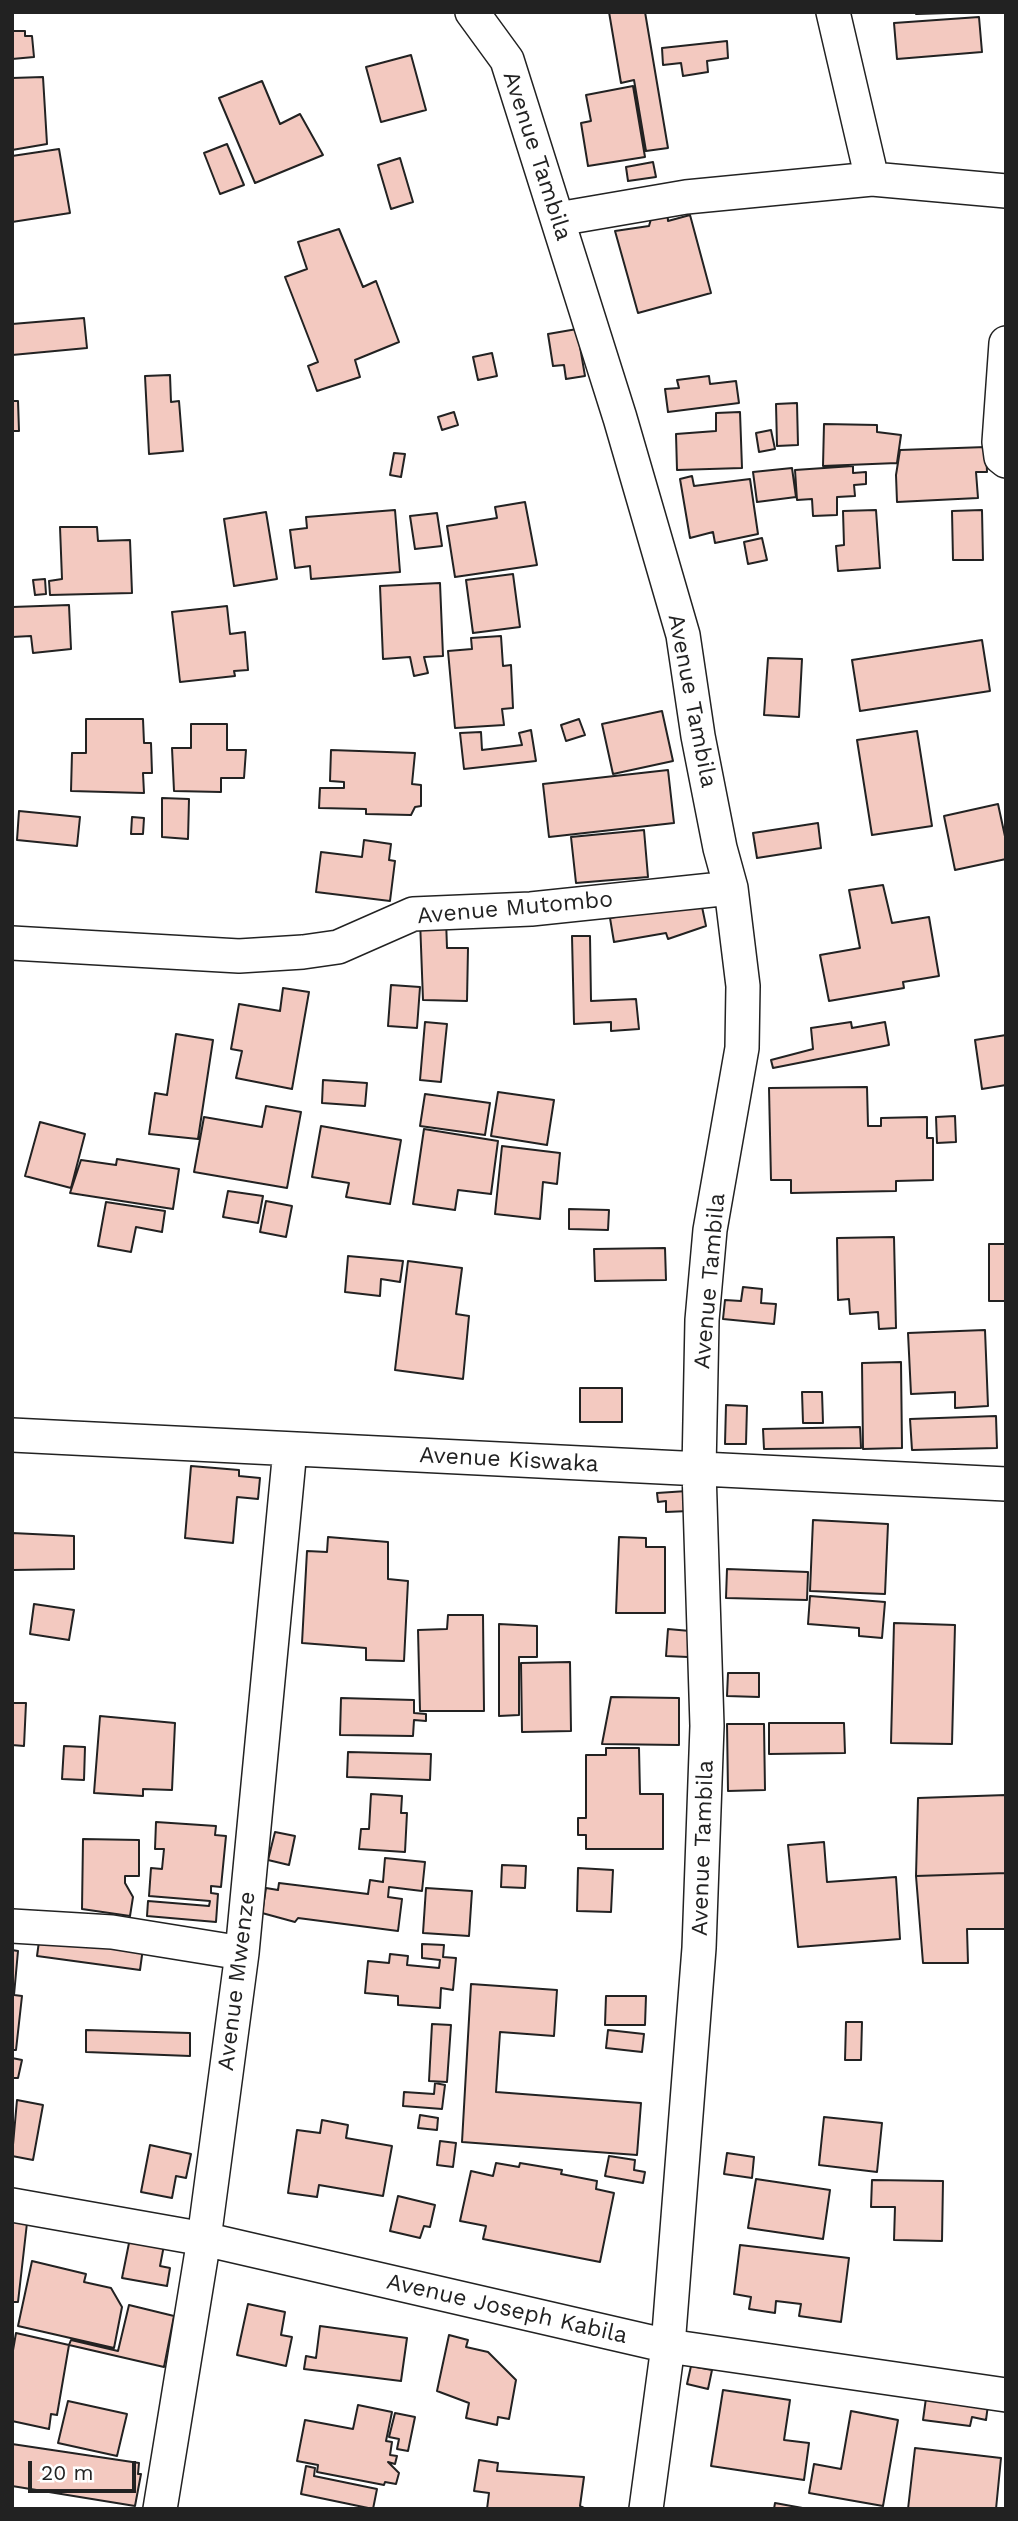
<!DOCTYPE html>
<style>
body{margin:0}
#map{position:relative;width:1018px;height:2521px;overflow:hidden;background:#fff;font-family:"Work Sans",sans-serif}
canvas{display:block}
.frame{position:absolute;inset:0;border:14px solid #222;pointer-events:none}
.scale{position:absolute;left:28px;top:2461px;width:108px;height:32px;box-sizing:border-box;border:4px solid #222;border-top:0;padding-left:9px;font-size:21px;line-height:24px;white-space:nowrap;color:#222;-webkit-text-stroke:5px #fff;paint-order:stroke}
</style>
<div id="map">
<canvas width="1018" height="2521"></canvas>
<div class="frame"></div>
<div class="scale">20 m</div>
</div>
<script>
const g = document.querySelector('canvas').getContext('2d');
g.lineJoin = 'round';
function paint(path, color) {
  g.fillStyle = color;
  g.fill(path, 'evenodd');
}
function trace(path, color, width, dash) {
  g.strokeStyle = color;
  g.lineWidth = width;
  g.lineCap = dash ? 'butt' : 'round';
  g.setLineDash(dash || []);
  g.stroke(path);
}
function label(font, color, halo, rows, align = 'center') {
  g.font = font + ' "Work Sans",sans-serif';
  g.lineWidth = 5;
  g.setLineDash([]);
  g.textBaseline = 'middle';
  g.strokeStyle = halo;
  g.fillStyle = color;
  for (const [text, x, y, turn = 0] of rows) {
    g.save();
    g.translate(x, y);
    g.rotate((+turn || 0) * Math.PI / 180);
    g.textAlign = isNaN(turn) ? turn : align;
    if (halo) g.strokeText(text, 0, 0);
    g.fillText(text, 0, 0);
    g.restore();
  }
}
const building = new Path2D(`
 M609,12H645L668,148L646,151L634,80L621,83Z
 M916,12H980L916,14Z
 M979,17L982,52L897,59L894,23Z
 M12,31H25V36H32L34,57L12,59Z
 M727,41L728,58L707,61L708,72L683,76L681,63L663,65L662,48Z
 M411,55L426,110L381,122L366,67Z
 M43,77L47,144L12,150V78Z
 M262,81L280,124L300,114L323,155L255,183L219,98Z
 M633,86L645,157L588,166L581,123L591,121L586,95Z
 M227,144L244,185L220,194L204,153Z
 M59,149L70,213L12,222V156Z
 M400,158L413,202L391,209L378,165Z
 M653,162L656,177L628,181L626,167Z
 M667,209L668,221L690,215L711,293L638,313L615,231L649,226L653,212Z
 M339,229L363,287L376,281L399,342L355,360L360,377L317,391L308,366L318,362L285,277L307,269L298,242Z
 M84,318L87,348L12,355V324Z
 M577,329L585,376L566,379L564,365L553,366L548,334Z
 M492,353L497,376L478,380L473,357Z
 M170,375L171,402L179,401L183,451L149,454L145,376Z
 M709,376L710,384L736,381L739,403L668,412L665,389L679,388L677,380Z
 M12,401H18L19,431H12Z
 M797,403L798,445L777,446L776,404Z
 M454,412L458,425L442,430L438,417Z
 M740,412L742,468L677,470L676,434L716,431V413Z
 M824,424L877,425V432L901,435L897,463L823,466Z
 M771,430L775,449L759,452L756,433Z
 M986,447L987,472H976L978,498L897,502L896,475L900,450Z
 M394,453L405,454L401,477L390,475Z
 M853,466V473L866,472V484L854,485L855,496L837,497V515L813,516L812,499L797,500L795,470Z
 M792,468L796,497L757,502L753,472Z
 M692,476L694,486L750,479L758,534L715,543L713,532L690,538L680,479Z
 M525,502L537,565L455,577L447,526L497,518L495,507Z
 M395,510L400,572L311,579L310,566L295,568L290,530L307,528L306,517Z
 M876,510L880,568L838,571L836,546L844,545L843,511Z
 M982,510L983,560H953L952,511Z
 M266,512L277,579L234,586L224,519Z
 M437,513L442,546L415,549L410,516Z
 M60,527H97L98,541L130,540L132,593L50,595L49,581L62,579Z
 M762,538L767,560L748,564L744,542Z
 M513,574L520,627L473,633L466,580Z
 M45,579L46,594L35,595L33,580Z
 M440,583L443,656L424,657L428,673L414,676L410,657L383,659L380,586Z
 M69,605L71,649L33,653L31,636L12,637V607Z
 M227,606L230,634L245,632L248,670L234,671L235,676L180,682L172,612Z
 M501,636L503,666L511,665L513,708L502,709L504,725L455,728L448,651L472,649L471,638Z
 M982,640L990,691L860,711L852,660Z
 M768,658L802,659L799,717L764,715Z
 M662,711L673,761L613,774L602,724Z
 M86,719H143L144,743H151L152,773H143L144,793L71,791L72,753H86Z
 M579,719L585,735L566,741L561,725Z
 M191,724H227V750H246L244,778H221V792L174,791L172,748H191Z
 M531,730L536,761L464,769L460,733L481,732L482,750L522,745L519,733Z
 M917,731L932,826L872,835L857,740Z
 M331,750L415,753L412,784L421,785V806L415,807L411,815L366,814V809L319,808L320,788H344V782L330,781Z
 M668,770L674,823L549,837L543,784Z
 M162,798L189,799L188,839L162,837Z
 M998,804L1006,841V859L955,870L944,816Z
 M19,811L80,817L77,846L17,840Z
 M132,817L144,818L143,834H131Z
 M818,823L821,848L757,858L753,833Z
 M644,830L648,877L576,883L571,837Z
 M364,840L391,844L389,860L395,861L390,901L316,892L321,852L362,857Z
 M883,885L892,923L929,917L939,976L903,982L904,988L829,1001L820,955L860,948L849,890Z
 M701,902L706,926L668,939L666,933L614,942L610,918Z
 M446,919L447,948H468L467,1001L423,1000L420,920Z
 M572,936H590L591,1001L636,999L639,1029L611,1031V1022L574,1024Z
 M391,985L420,987L417,1028L388,1026Z
 M283,988L309,992L292,1089L236,1078L242,1051L231,1049L239,1004L280,1011Z
 M425,1022L447,1024L441,1082L420,1080Z
 M851,1022L852,1028L885,1022L889,1045L773,1068L771,1060L813,1049L811,1028Z
 M176,1034L213,1040L198,1139L149,1134L155,1093L167,1095Z
 M1006,1035V1085L982,1089L975,1040Z
 M323,1080L367,1083L365,1106L322,1103Z
 M867,1087L868,1126H881V1118L927,1117V1138H933V1180L896,1181V1191L791,1193V1180H771L769,1088Z
 M498,1092L554,1100L547,1145L491,1136Z
 M425,1094L490,1103L485,1135L420,1126Z
 M266,1106L301,1112L287,1188L194,1172L204,1117L262,1127Z
 M955,1116L956,1142L937,1143L936,1117Z
 M40,1122L85,1134L71,1188L25,1176Z
 M321,1126L401,1140L390,1204L346,1197L349,1183L312,1177Z
 M424,1129L498,1141L491,1194L458,1190L455,1210L413,1204Z
 M502,1146L560,1153L557,1184L543,1182L540,1219L495,1214Z
 M117,1159L179,1169L173,1209L70,1193L81,1160L116,1165Z
 M228,1191L263,1196L258,1223L223,1217Z
 M266,1201L292,1206L286,1237L260,1232Z
 M106,1202L165,1211L162,1232L136,1227L131,1252L98,1246Z
 M569,1209L609,1210L608,1230L569,1229Z
 M894,1237L896,1328L879,1329L878,1312L850,1314L849,1299L838,1300L837,1238Z
 M989,1244H1006V1301H989Z
 M665,1248L666,1280L595,1281L594,1249Z
 M348,1256L403,1261L400,1282L381,1279L380,1296L345,1292Z
 M408,1261L462,1268L456,1314L469,1316L463,1379L395,1370Z
 M743,1287L762,1289L761,1303L776,1304L774,1324L723,1319L725,1300L741,1301Z
 M985,1330L988,1406L955,1408V1392L911,1394L908,1333Z
 M901,1362L902,1448L863,1449L862,1363Z
 M580,1388H622V1422H580Z
 M802,1392H822L823,1423H803Z
 M726,1405L747,1406L746,1444H725Z
 M996,1416L997,1448L912,1450L910,1419Z
 M860,1427L861,1448L764,1449L763,1429Z
 M191,1466L239,1470V1476L260,1478L258,1499L237,1497L233,1543L185,1538Z
 M687,1491L689,1511L666,1512V1501L658,1502L657,1493Z
 M813,1520L888,1524L885,1594L810,1591Z
 M12,1533L74,1536V1569L12,1570Z
 M328,1537L388,1542V1579L408,1581L404,1661L366,1660V1648L302,1643L307,1551L327,1552Z
 M619,1537L646,1538V1547H665V1613H616Z
 M727,1569L808,1572L807,1600L726,1598Z
 M810,1596L885,1602L882,1638L859,1636V1628L808,1624Z
 M34,1604L74,1610L69,1640L30,1634Z
 M448,1615H483L484,1711H420L418,1630L447,1629Z
 M894,1623L955,1625L952,1744L891,1743Z
 M499,1624L537,1626V1657H519V1715L499,1716Z
 M668,1629L690,1631L688,1657L666,1656Z
 M570,1662L571,1731L522,1732L521,1663Z
 M728,1673H759V1697L727,1696Z
 M611,1697L679,1698V1745L602,1744Z
 M341,1698L414,1700V1713L426,1714V1721L414,1720L413,1736L340,1735Z
 M12,1703H26L24,1746L12,1745Z
 M100,1716L175,1723L172,1790L143,1789V1796L94,1793Z
 M769,1723H844L845,1753L769,1754Z
 M727,1724H764L765,1790L728,1791Z
 M64,1746L85,1747L84,1780L62,1779Z
 M606,1748H639L640,1794H663V1849H586V1835H578V1818H586V1755H606Z
 M348,1752L431,1754L430,1780L347,1777Z
 M371,1794L402,1796L401,1813H407L405,1852L359,1849L361,1829H369Z
 M1006,1795V1873L916,1876L918,1798Z
 M156,1822L216,1826L215,1835L226,1836L221,1887L211,1886V1893L218,1894L216,1922L147,1916L148,1901L209,1906L210,1901L149,1896L151,1868L162,1869L164,1849H155Z
 M275,1832L295,1836L289,1865L268,1860Z
 M83,1839L139,1840V1876H125V1883L133,1897L130,1916L82,1909Z
 M824,1842L827,1882L896,1877L900,1939L798,1947L788,1845Z
 M385,1858L425,1862L422,1891L389,1887L388,1897L402,1899L398,1931L298,1918L295,1922L262,1913L266,1888L278,1890L279,1883L368,1894L370,1880L383,1882Z
 M502,1865L526,1866L525,1888L501,1887Z
 M578,1868L613,1870L611,1912L577,1911Z
 M1006,1873V1929H967L968,1963H923L916,1876Z
 M426,1888L472,1891L469,1936L423,1933Z
 M40,1934L143,1948L140,1970L37,1956Z
 M422,1944L444,1945L443,1957L456,1958L453,1990L441,1988L440,2008L398,2005V1996L365,1993L368,1961L389,1963L390,1954L408,1956L407,1965L439,1968L440,1960L422,1958Z
 M12,1950L18,1951L14,1995L22,1996L16,2050H12Z
 M471,1984L557,1990L554,2036L500,2032L496,2092L641,2103L637,2155L462,2142Z
 M606,1996H646L645,2025H605Z
 M846,2022H862L861,2060H845Z
 M432,2024L451,2025L447,2082L429,2081Z
 M86,2030L190,2033V2056L86,2052Z
 M608,2030L644,2034L642,2052L606,2048Z
 M12,2058L22,2060L18,2078H13L12,2083Z
 M435,2083L445,2085L442,2109L403,2106L404,2092L434,2094Z
 M17,2100L43,2105L33,2160L12,2156Z
 M420,2115L438,2118L437,2130L418,2128Z
 M824,2117L882,2123L877,2172L819,2165Z
 M322,2120L348,2125L346,2138L392,2146L383,2196L319,2185L317,2197L288,2193L297,2130L320,2133Z
 M440,2141L456,2143L453,2167L437,2165Z
 M150,2145L191,2154L186,2178L176,2176L172,2198L141,2192Z
 M727,2153L754,2157L752,2178L724,2174Z
 M609,2156L635,2160L634,2170L645,2172L643,2183L605,2176Z
 M496,2163L519,2167L520,2163L562,2170L561,2174L597,2181L596,2189L614,2193L600,2262L483,2239L486,2226L460,2221L471,2171L493,2176Z
 M756,2179L830,2190L823,2239L748,2228Z
 M872,2180L943,2181L942,2241L894,2240L895,2207H871Z
 M398,2196L435,2205L430,2227L424,2226L420,2238L390,2231Z
 M12,2221L27,2223L18,2302H12Z
 M131,2233L165,2240L160,2266L170,2268L167,2286L122,2278Z
 M740,2245L849,2258L841,2322L799,2316L801,2304L776,2301L775,2313L749,2309L751,2297L734,2294Z
 M32,2261L86,2274L84,2282L111,2288L122,2307L114,2348L18,2326Z
 M248,2304L285,2312L281,2335L292,2337L286,2366L237,2355Z
 M129,2305L174,2316L164,2367L69,2345L71,2340L118,2351Z
 M320,2326L407,2338L401,2381L304,2369L306,2356L316,2358Z
 M16,2333L69,2345L57,2415L51,2414L49,2429L12,2421V2356Z
 M449,2335L468,2340L466,2347L488,2352L516,2380L509,2419L498,2417L497,2425L466,2418L469,2403L437,2391Z
 M691,2366L712,2370L708,2389L687,2384Z
 M723,2390L790,2400L784,2440L809,2443L804,2480L711,2466Z
 M926,2398L988,2405L986,2420L972,2417L970,2426L923,2420Z
 M68,2401L127,2414L117,2456L58,2443Z
 M358,2405L392,2412L386,2441L392,2442L390,2455L397,2456L395,2464L388,2462L399,2473L396,2484L385,2482L384,2485L317,2472L318,2465L297,2461L305,2420L353,2429Z
 M851,2411L898,2420L883,2506L809,2493L814,2464L841,2469Z
 M395,2413L415,2417L408,2451L397,2449L399,2439L389,2437Z
 M12,2444L139,2463L138,2474H141L135,2506L12,2486Z
 M915,2448L1001,2458L996,2509H908Z
 M479,2460L498,2463L497,2471L584,2477L580,2506L586,2509H487L489,2493L474,2491Z
 M306,2466L315,2468L314,2476L377,2489L373,2509L301,2494Z
 M775,2503L808,2509H774Z`);
const street = new Path2D(`
 M472,12L507,60L620,418L683,635L698,736L720,848L731,888L743,986L742,1048L710,1230L702,1320L699,1470L707,1726L699,1948L668,2346L646,2509
 M833,12L872,179
 M558,219L686,197L872,179L1006,191
 M1006,343L999,442L1001,457L1006,461
 M12,943L239,956L303,952L338,947L413,914L531,909L731,888
 M12,1435L1006,1484
 M12,1926L112,1932L242,1953
 M12,2205L204,2239L668,2346L1006,2395
 M160,2509L204,2239L242,1953L290,1449`);
const streetNames = [
 ["Avenue Tambila",537,156,72],
 ["Avenue Tambila",692,701,79],
 ["Avenue Mutombo",515,908,-5],
 ["Avenue Tambila",710,1281,-85],
 ["Avenue Kiswaka",509,1460,3],
 ["Avenue Tambila",703,1848,-88],
 ["Avenue Mwenze",237,1981,-83],
 ["Avenue Joseph Kabila",507,2309,13]
];
paint(building, '#f3c9c0');
trace(building, '#222', 2);
trace(street, '#222', 36);
trace(street, '#fff', 33);
label('23px', '#222', '#fff', streetNames);
</script>
